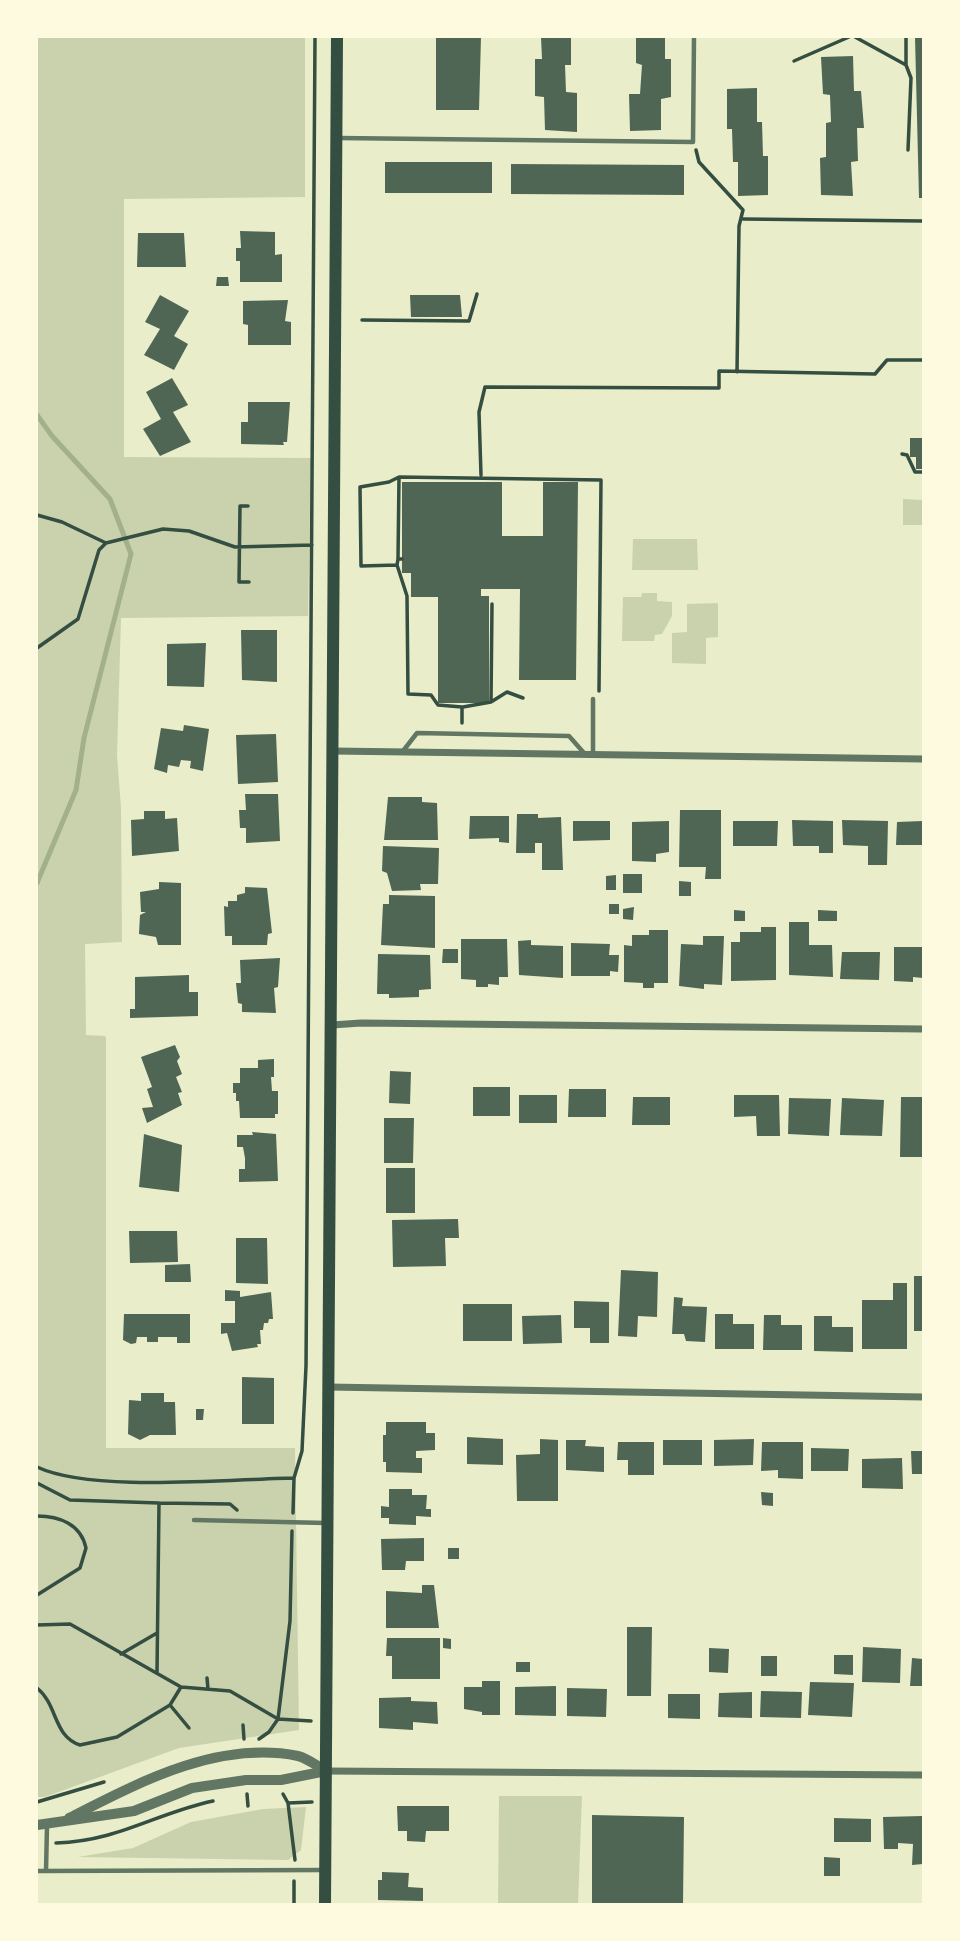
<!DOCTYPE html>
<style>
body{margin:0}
#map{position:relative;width:960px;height:1941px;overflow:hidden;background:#e9edc9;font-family:"Public Sans",sans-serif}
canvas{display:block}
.frame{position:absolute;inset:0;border:38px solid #fefae0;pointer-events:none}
</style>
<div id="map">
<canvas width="960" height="1941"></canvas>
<div class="frame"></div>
</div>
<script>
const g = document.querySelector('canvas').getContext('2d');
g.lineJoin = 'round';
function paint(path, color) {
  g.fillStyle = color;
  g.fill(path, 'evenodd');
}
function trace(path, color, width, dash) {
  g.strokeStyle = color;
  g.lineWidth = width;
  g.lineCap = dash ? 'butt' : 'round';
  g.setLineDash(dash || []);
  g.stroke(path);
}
const green = new Path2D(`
 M37,37H305V197L124,199V457L311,458L308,616L121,618L117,755L121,808L122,942L85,944L86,1035L105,1036L106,1038V1448H295L299,1730L179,1748L45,1797H37Z
 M903,499L923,500V525H903Z
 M633,539H697L698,570H632Z
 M642,593H657V601L672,602V616L662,634L655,635L654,641H622L623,597H641Z
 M718,603V637L706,638V664L672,663V633L687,632V604Z
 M499,1796H582L578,1904H498Z
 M306,1807L301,1850L288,1860L78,1857L133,1848L191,1822L263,1809Z`);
const stream = new Path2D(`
 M37,415L52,436L110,499L131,554L84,738L76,790L37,883`);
const building = new Path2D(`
 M436,37H481L479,110H436Z
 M541,37H571V65H565L566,92L577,93V132L545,130L544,97L535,96V59H542Z
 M636,37H665V59H671V97L661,99V130L630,131L629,94H640L642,65L636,63Z
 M915,37H923V198H919Z
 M853,56L854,91H861L864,128H857L858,161L851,162L853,196L821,195L820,158L826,157V123L831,122L830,95L823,94L821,57Z
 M757,88V122H762L763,156H768V195L738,196V162H733L732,129H727V89Z
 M385,162H492V193H385Z
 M511,164L684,165V195L511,194Z
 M240,231L275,232V255L282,254V282H240V261H236V248H241Z
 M138,233H184L186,267H137Z
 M217,277H228L229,286H216Z
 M160,295L189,311L174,336L188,344L174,370L144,355L160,329L145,322Z
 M410,295H460L462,317H411Z
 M288,300L285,321L291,322V345H248V325L243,324V301Z
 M172,378L188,405L173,412L191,442L160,456L143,429L161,419L146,392Z
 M248,402H290L287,442H283L284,445L241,444V422H248Z
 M910,438H923V469H916V457H910Z
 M402,482H502V536H543V482H578L576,680H519L520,589H481V596H489V703H438V597H411V573H402Z
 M241,630H277V682L242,680Z
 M206,643L204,687L167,686V644Z
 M184,725L209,729L203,771L190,768L191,761L181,760L179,767L168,765L167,773L154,769L161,728L183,731Z
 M276,734L278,782L238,784L236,735Z
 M245,794H278L280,841L246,843V828H240L239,810H246Z
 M388,797H422V802L437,803L438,840H384Z
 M680,810H721V879H705L706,867H679Z
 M144,811H165V819L177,818L179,851L132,856L131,820L144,819Z
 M517,814H538V818L561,817L563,870H542V843H535V853H516Z
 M470,816H509V843L499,842V838L469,839Z
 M792,820L833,821V853H819V846H793Z
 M842,820L888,821L887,865H868V846L843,845Z
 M573,821H610V840L573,841Z
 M669,821V852L656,854V862L632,861V822Z
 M733,821H778L777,846H733Z
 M923,821V845H896L897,822Z
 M383,846L439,848L438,884H420L421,890L392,891L387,873L382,871Z
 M623,874H642V893H623Z
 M616,875V890H606V876Z
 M679,881L691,882V896H679Z
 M159,882L181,883V945H158L156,937L139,934L140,915L146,912H141L140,892L159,889Z
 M245,887L267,888L272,933L268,934L267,945H232V936H225L224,906L228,907V901H237V895L245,893Z
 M389,895L435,896V948L381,945L383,904H389Z
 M609,904H619V914H609Z
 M634,907L633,920L623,919V909Z
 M734,910L745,911V921H734Z
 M818,910L837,911V921H818Z
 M789,922H809V945H832L833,977L789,975Z
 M761,927H776V980L731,981V942H740V932H761Z
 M649,930H668V983H654V988H643V983L624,982V945L632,946V935H649Z
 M703,936H724L722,985L704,984V989L679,986L681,944L703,945Z
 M461,939H507L508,977H499V985L488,984V987H476V980L461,979Z
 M531,940V945L563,946V978L519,975L518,941Z
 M571,943L610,944L609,955H619L618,972L610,971V976H571Z
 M894,947H923V978L913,977V982L894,981Z
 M443,949H458V963H442Z
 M842,952H880L879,980L840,979Z
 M378,954L430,955L431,989L419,990V997L389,998V994H377Z
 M280,958L278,987L274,988L276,1013L242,1012V1004L238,1003L236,983H241L240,960Z
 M189,975V992H198V1016L130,1018V1009H135V977Z
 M175,1045L180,1057L177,1061L182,1074L176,1077L182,1092L178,1093L182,1105L147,1123L142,1108L153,1107L147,1089L152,1087L141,1057Z
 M274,1059V1077H271L272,1091H278V1114H275V1118H240L239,1101H236V1093H233V1083H240V1068H258V1060Z
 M390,1071L411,1072L410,1104L389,1103Z
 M473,1087H510V1116H473Z
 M569,1089H606V1117H568Z
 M519,1095H557V1123H519Z
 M734,1095H779L780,1136H757L756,1116L734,1117Z
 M633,1097H670V1125H632Z
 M901,1097H923V1157H900Z
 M789,1098L831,1099L829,1136L788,1134Z
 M842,1098L884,1100L882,1136L840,1135Z
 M384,1118H414L413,1163H384Z
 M252,1132L276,1134L278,1181L239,1182V1169H245V1158L243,1147H237V1135H253Z
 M144,1134L182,1145L179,1192L139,1187Z
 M386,1168H415V1213H386Z
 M458,1219L459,1238H445L446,1266L393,1267L392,1220Z
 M129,1231H177L178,1262L130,1263Z
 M236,1238H267L268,1284L236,1283Z
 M190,1264L191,1282H165V1265Z
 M621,1270L658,1272L657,1317L638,1316L637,1337L618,1336Z
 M914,1276H923V1331H914Z
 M893,1283H907V1349H862V1300H893Z
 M225,1290L240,1291V1297L271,1292L273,1319H269L268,1323H264L263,1330H260L261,1344H257L258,1347L232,1351L227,1333L221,1334V1323H235V1301H225Z
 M674,1297L683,1298L682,1306L707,1307L705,1342L686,1341L684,1334H672Z
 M574,1301L609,1302V1343H590V1328H574Z
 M463,1304H512V1341H463Z
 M124,1314H190V1343H177V1337H158V1342H147V1337H137L136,1343L131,1344L123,1340Z
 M715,1314H733V1324H754V1349H715Z
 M561,1315L562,1343L523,1344L522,1316Z
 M764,1315H781V1325H802V1350H763Z
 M814,1316H832V1327H853V1352L814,1351Z
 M242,1377L274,1378V1424H242Z
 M141,1393H164V1402H175L176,1435H150L140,1440L128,1434L129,1400L141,1401Z
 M196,1409H204L203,1420H196Z
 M386,1422H426V1433H435V1450L416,1451V1458H422V1473L386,1472V1462H383V1435H386Z
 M467,1437L503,1439V1465L467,1464Z
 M540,1439L558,1440V1501H517L516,1455L540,1454Z
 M754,1439L753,1465L714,1466V1440Z
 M566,1440H586L585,1446L604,1447V1472L566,1470Z
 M663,1440H702V1465H663Z
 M618,1442H654V1475H628V1460H617Z
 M762,1442H803V1479L778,1478V1470L761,1471Z
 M811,1448L849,1449L848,1471H811Z
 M911,1451H923V1474H912Z
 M902,1458L903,1489L862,1488V1459Z
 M389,1489H412V1495H427L426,1509H431V1517L416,1516V1525L389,1524V1518H381V1506L389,1507Z
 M761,1492L773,1493V1506L762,1505Z
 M424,1538V1561H406L405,1570H382L381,1539Z
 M448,1548H459V1559H448Z
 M422,1585H434L439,1628H386V1591L422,1593Z
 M627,1627H652L651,1696H627Z
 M387,1638H440V1679H392V1656H386Z
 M443,1638L451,1639V1649L443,1648Z
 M863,1647L901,1649L900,1683L862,1682Z
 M709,1648L729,1649L728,1673L709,1672Z
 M834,1655H853V1675L834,1674Z
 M761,1656H777V1676H761Z
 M912,1658L923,1659V1686H910Z
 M516,1662H530V1672H516Z
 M482,1681H500V1715H482V1712L464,1709V1687H482Z
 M810,1682L854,1683L852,1717L808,1715Z
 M556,1686V1716L515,1715V1687Z
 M567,1688L607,1689L606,1717L567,1716Z
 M761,1691L802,1692L801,1718L760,1717Z
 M752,1692V1718L718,1717L719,1693Z
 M668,1694H700V1719L668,1718Z
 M411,1697V1701L437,1702L438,1724L413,1722V1730L379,1728V1698Z
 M397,1806H449V1831H426L425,1842L407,1841V1831H398Z
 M592,1815L684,1817L683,1904H592Z
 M922,1816L923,1864L912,1865L913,1844L898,1843V1849H884L883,1817Z
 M834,1818L871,1819V1842H834Z
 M824,1857L840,1858V1876H824Z
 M382,1872L409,1873L408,1887L423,1888V1901L378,1900V1880H382Z`);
const path = new Path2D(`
 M855,37L906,65
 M906,37V65L911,78L908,150
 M794,61L849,37
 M696,150L699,162L743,210L739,226L737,372
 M743,219L923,221
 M362,320L469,321L477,294
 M902,454L907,455L915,472H923
 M481,475L479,412L485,387L719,388V371L875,374L887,360H923
 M248,506H240L239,582H249
 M37,515L62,522L106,543
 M398,559L399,477
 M402,559H398L397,565L361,566L360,487L389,482L399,477L601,480L599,691
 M397,565L407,596L408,694L431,695L438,705L462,707V723
 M37,648L78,619L99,550L106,543L163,529L189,531L235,547L312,545
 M491,702L507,692L523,698
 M463,707L491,702L492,604
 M37,1467C93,1493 229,1479 294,1478
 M37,1483L70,1500L159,1503
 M293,1513L294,1478L302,1451L306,1366L315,37
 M37,1516C59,1516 81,1524 86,1548L80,1568L37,1595
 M37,1625L70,1624L181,1687L230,1691L278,1719L311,1721
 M121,1654L157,1633
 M157,1673L159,1503L230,1504L237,1510
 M207,1678L208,1689
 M37,1688C58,1705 53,1736 80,1745L117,1737L170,1705L189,1728
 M170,1705L181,1687
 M243,1725L244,1739
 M259,1739L269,1732L278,1719L290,1621L292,1531
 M247,1794L248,1806
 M283,1794L288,1803L312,1802
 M37,1802L104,1782
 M288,1803L295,1860
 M56,1843C119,1841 156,1813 213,1801
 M294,1904V1881`);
const service = new Path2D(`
 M338,138L693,142L694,37
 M593,699V754
 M403,751L417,733L569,736L584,753
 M194,1520L326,1523
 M37,1871L325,1870
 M46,1871L47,1826`);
const minor = new Path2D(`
 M333,751L923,759
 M332,1025L361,1023L923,1029
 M328,1387L923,1397
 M326,1771L923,1775`);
const tertiary = new Path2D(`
 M69,1818C138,1783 217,1740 298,1756C307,1758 317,1766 326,1771
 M37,1825L134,1811L192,1788L246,1780H281L326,1771`);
const secondary = new Path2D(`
 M325,1904L337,37`);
paint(green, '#cad2ad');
trace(stream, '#a3b18a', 5);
paint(building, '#4f6655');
trace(path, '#344e41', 3.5);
trace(service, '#617663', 4.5);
trace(minor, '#617663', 7);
trace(tertiary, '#617663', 10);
trace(secondary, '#344e41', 12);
</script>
